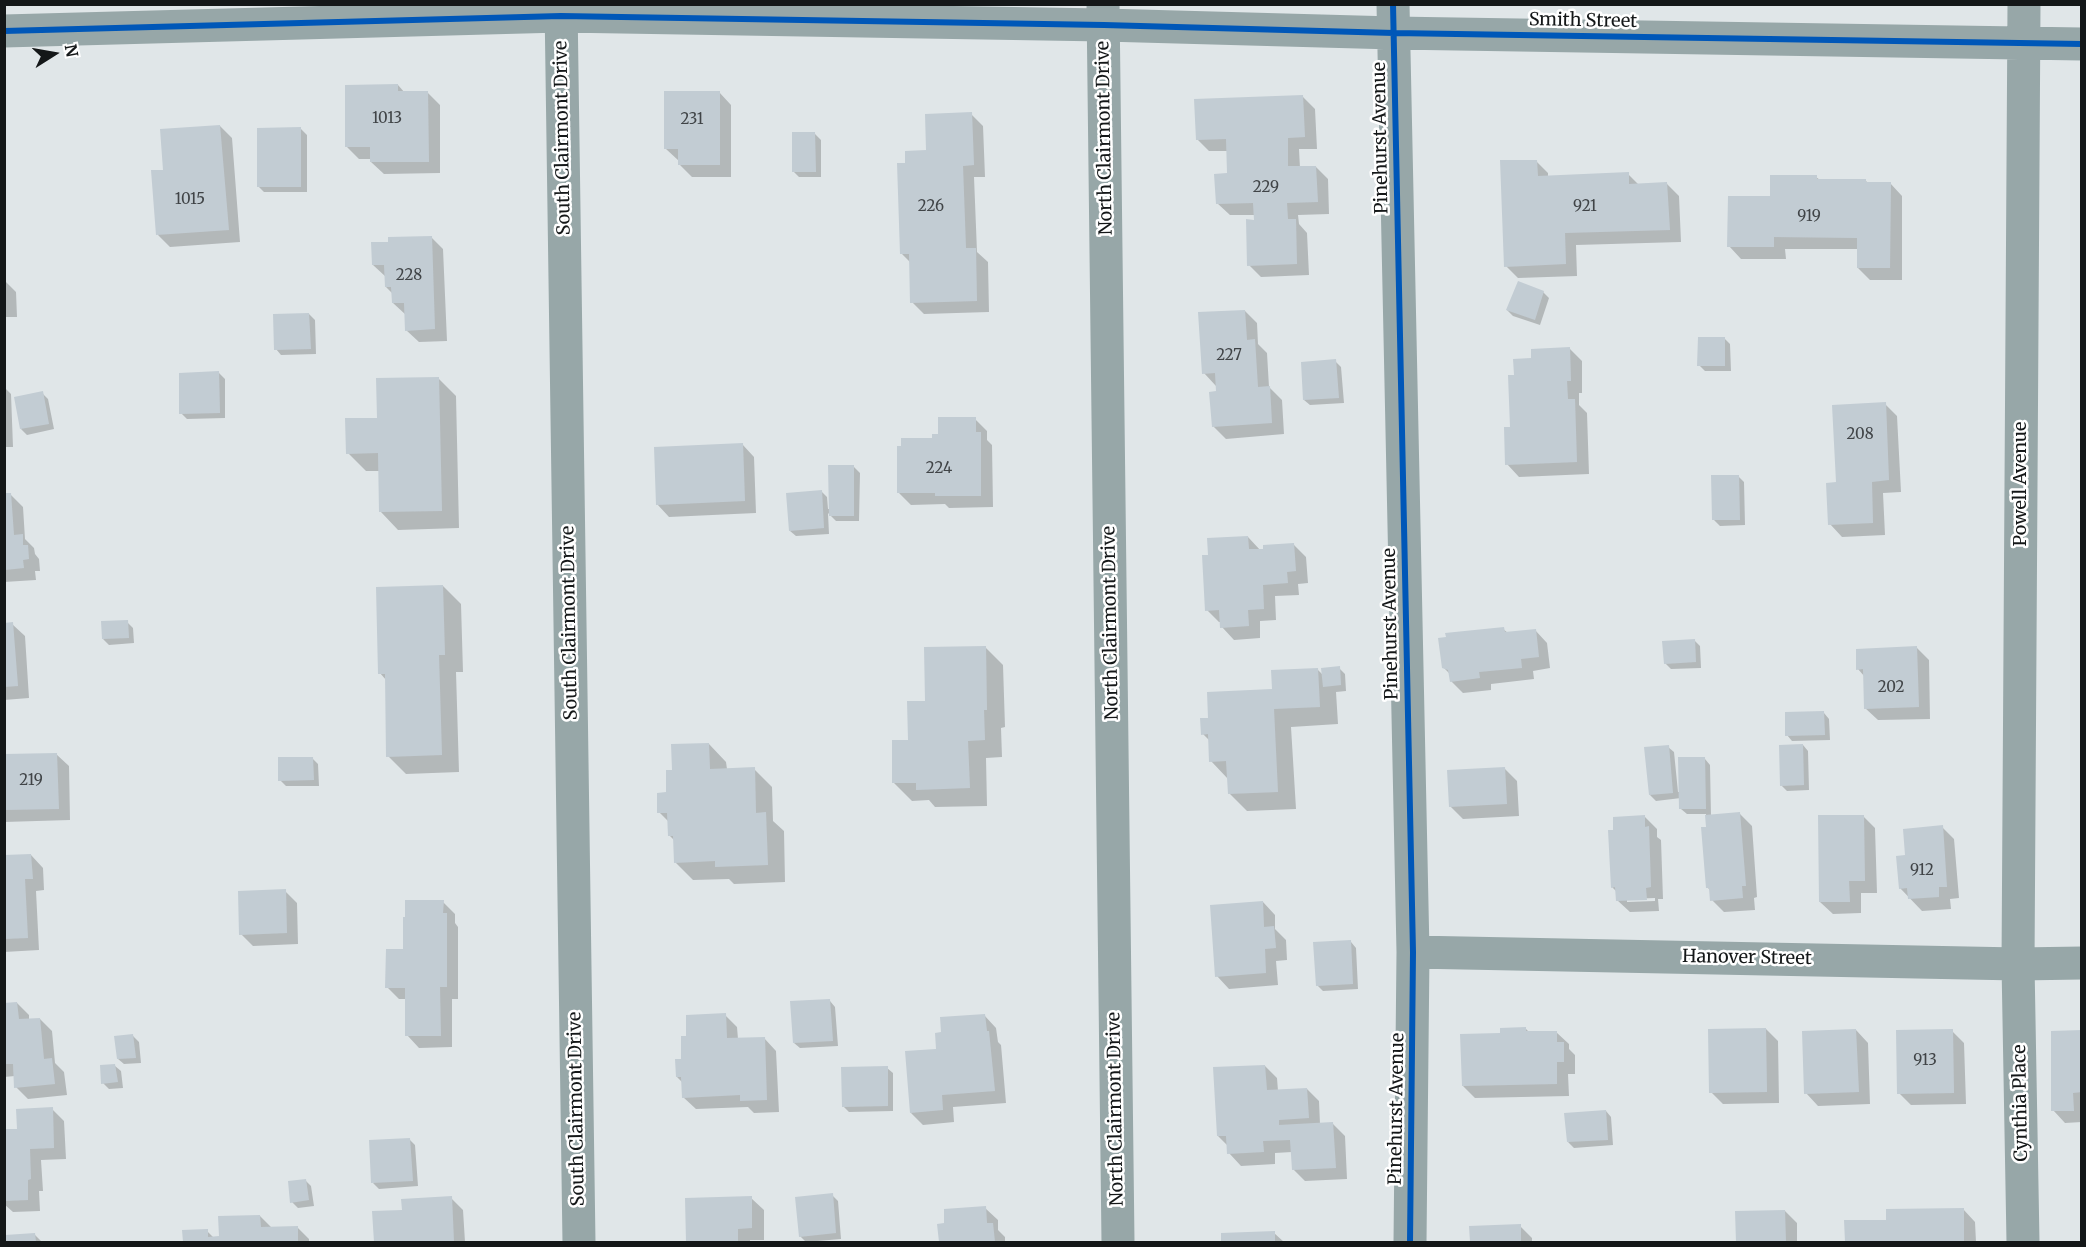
<!DOCTYPE html>
<style>
body{margin:0}
#map{position:relative;width:2086px;height:1247px;overflow:hidden;background:#e0e6e8;font-family:Merriweather,serif}
canvas{display:block}
.frame{position:absolute;inset:0;border:6px solid #141718;pointer-events:none}
.north{position:absolute;left:24px;top:24px;width:60px;height:60px;-webkit-text-stroke:4px #fff;paint-order:stroke;rotate:79deg;font-size:16px;font-weight:700;line-height:24px;text-align:center;color:#141718}
.north::after{content:'';display:block;margin:auto;width:21px;height:27px;background:#141718;clip-path:polygon(50% 0,100% 100%,50% 72%,0 100%)}
</style>
<div id="map">
<canvas width="2086" height="1247"></canvas>
<div class="frame"></div>
<div class="north">N</div>
</div>
<script>
const g = document.querySelector('canvas').getContext('2d');
g.lineJoin = 'round';
function paint(path, color) {
  g.fillStyle = color;
  g.fill(path, 'evenodd');
}
function trace(path, color, width, dash) {
  g.strokeStyle = color;
  g.lineWidth = width;
  g.lineCap = dash ? 'butt' : 'round';
  g.setLineDash(dash || []);
  g.stroke(path);
}
function label(font, color, halo, rows, align = 'center') {
  g.font = font + ' Merriweather,serif';
  g.lineWidth = 5;
  g.setLineDash([]);
  g.textBaseline = 'middle';
  g.strokeStyle = halo;
  g.fillStyle = color;
  for (const [text, x, y, turn = 0] of rows) {
    g.save();
    g.translate(x, y);
    g.rotate((+turn || 0) * Math.PI / 180);
    g.textAlign = isNaN(turn) ? turn : align;
    if (halo) g.strokeText(text, 0, 0);
    g.fillText(text, 0, 0);
    g.restore();
  }
}
const shadow = new Path2D(`
 M398,85L405,93L427,92L440,105V173L384,174L371,162V159H359L347,147Z
 M719,92L731,105V177H692L680,165L679,161L666,149Z
 M1303,97L1315,109L1317,149H1299L1300,168L1316,167L1328,179L1329,214L1298,215L1299,224L1307,233L1309,275L1261,277L1249,265L1255,215H1230L1217,203L1228,175L1227,151H1209L1197,139Z
 M971,114L983,126L985,177H974L977,252L988,262L989,312L924,314L912,302L911,263L902,254L928,152Z
 M220,126L232,138L240,242L170,247L158,235L165,171Z
 M301,129L307,135V192H264L258,186Z
 M815,134L821,140V177H799L793,171Z
 M1536,161L1548,173V177L1628,174L1639,185L1667,184L1679,196L1681,242L1576,245L1577,276L1518,278L1506,266Z
 M1816,177L1820,180H1865L1869,184L1890,183L1902,196V280H1870L1858,268V249H1785L1786,259H1741L1729,246L1772,198Z
 M431,237L443,249L447,341L419,342L406,330V315L393,303L392,293L386,287V277L373,265Z
 M4,280L16,292L17,317H4Z
 M1543,292L1549,298L1540,325L1513,316L1507,310Z
 M1245,311L1257,323L1258,344L1267,353L1269,387L1282,400L1284,434L1226,439L1213,426L1218,392L1216,386L1204,373Z
 M309,314L315,320L316,354L281,355L276,349Z
 M1724,338L1730,344L1731,371H1705L1699,365Z
 M1570,349L1582,361V393H1579V405L1587,413L1589,474L1519,477L1507,464L1512,429L1515,376L1533,360Z
 M1335,361L1341,367L1344,403L1310,405L1304,400Z
 M219,373L225,379V418L187,419L181,413Z
 M438,378L456,396L459,528L398,530L381,512L379,471H366L348,453L379,419Z
 M4,387L11,394L13,447H4Z
 M42,393L48,399L54,429L27,435L21,429Z
 M1885,404L1897,416L1901,492L1883,493L1885,535L1842,537L1830,524L1837,484Z
 M975,419L987,431V440L992,445L993,507L949,508L945,504L911,505L899,493L934,439Z
 M742,444L754,457L756,513L669,517L657,504Z
 M854,467L860,473L859,521H836L828,513L829,534L796,536L790,531L821,491L827,497L828,509H830Z
 M1738,476L1744,482L1745,525L1720,526L1714,520Z
 M10,494L23,507L25,539L34,548L35,554L39,559L40,571H35L36,580L4,582V495Z
 M1248,537L1261,551L1294,545L1306,557L1308,583L1298,584L1299,595L1275,596L1276,620L1260,621V638L1234,640L1222,627L1221,622H1219L1207,610L1210,557Z
 M443,586L461,604L463,672H456L459,772L406,774L388,756L386,680L380,673Z
 M127,622L133,628L134,643L109,645L103,639Z
 M4,624H12L25,636L29,698L4,700Z
 M1503,629L1508,633L1535,630L1547,643L1550,668L1533,671L1534,679L1491,684V690L1463,693L1451,681L1450,674L1443,667Z
 M1694,640L1700,646L1701,668L1671,669L1665,663Z
 M985,647L1003,665L1005,727L1001,728L1002,757L986,758L987,806L935,807L929,800L912,801L894,783L927,703Z
 M1917,648L1929,660L1930,719L1878,720L1865,708L1864,676L1858,669Z
 M1339,668L1345,674L1346,691L1336,692L1338,724L1291,727L1296,809L1247,811L1229,793L1228,779L1211,761L1210,741L1203,734L1210,719L1318,670L1323,675Z
 M1824,713L1829,719L1830,740L1792,741L1787,735Z
 M709,744L726,762L727,769H754L772,787L773,821L784,831L785,882L734,884L729,879L693,880L675,862L674,840L669,835V822L659,812L668,794L674,771Z
 M1803,745L1808,751L1809,790L1787,791L1781,785Z
 M1668,747L1674,752L1678,792H1680L1705,759L1710,765L1711,816L1740,814L1752,826L1757,897L1754,898L1755,910L1724,912L1712,900L1711,891L1708,888L1706,814H1687L1681,809V798L1656,801L1650,795Z
 M56,754L69,766L70,820L4,822V756Z
 M312,758L318,764L319,786H286L280,780Z
 M1505,769L1517,781L1519,816L1463,819L1450,806Z
 M1863,816L1875,828L1877,893H1861V913L1833,914L1820,902Z
 M1645,817L1657,829V837L1661,840L1663,899H1658L1659,911L1630,912L1617,900V892L1612,887L1614,831ZM1655,898V901L1627,902V899Z
 M1942,827L1954,839L1959,898L1950,899L1951,909L1922,911L1900,888L1906,857Z
 M31,855L43,868L44,890L36,891L39,950L4,952V857Z
 M285,891L297,903L298,944L253,946L241,934Z
 M443,902L455,914V923L458,927V999H452V1047L419,1048L407,1035V999H399L387,987Z
 M1263,902L1275,915V929L1286,940L1287,960L1276,961L1278,985L1229,989L1217,976Z
 M1351,942L1356,948L1358,989L1323,991L1317,985Z
 M830,1001L835,1007L838,1046L800,1048L794,1043Z
 M17,1003L29,1015V1020L40,1019L52,1031L55,1063L64,1072L67,1095L28,1099L16,1087L15,1076L4,1077V1004Z
 M725,1015L737,1027L738,1039L764,1038L776,1051L779,1112L754,1113L748,1107L696,1109L683,1097V1083L677,1077L688,1037Z
 M984,1015L996,1028L998,1042L1001,1045L1006,1103L953,1107L954,1122L923,1125L911,1113L938,1051Z
 M1526,1029L1530,1033L1556,1032L1569,1044V1049L1575,1055V1074H1568L1569,1096L1475,1098L1463,1086Z
 M1766,1029L1778,1041L1779,1103L1723,1104L1711,1092Z
 M1856,1030L1868,1043L1870,1104L1818,1106L1806,1093Z
 M1952,1031L1964,1043L1966,1104L1911,1105L1899,1093Z
 M2082,1032V1122L2065,1123L2053,1110Z
 M133,1036L139,1042L141,1063L124,1064L118,1059Z
 M115,1066L121,1071L123,1088L109,1089L103,1083Z
 M1265,1066L1277,1078L1278,1091L1307,1089L1319,1101L1320,1124H1333L1345,1136L1347,1179L1305,1181L1293,1169L1292,1152L1275,1153V1164L1241,1166L1229,1153L1228,1146L1218,1136Z
 M887,1068L893,1073V1111L849,1112L843,1106Z
 M52,1109L64,1121L66,1159L41,1160L43,1191H39L40,1211L13,1212L4,1204V1130H18Z
 M1606,1111L1611,1117L1613,1145L1574,1148L1568,1142Z
 M410,1140L415,1145L418,1186L379,1189L373,1183Z
 M305,1180L311,1186L314,1206L298,1208L292,1202Z
 M832,1195L838,1201L841,1239L806,1242L800,1236Z
 M451,1198L463,1210L465,1242H375L373,1213L403,1211Z
 M751,1198L764,1210V1240H750V1242H687L686,1199Z
 M985,1208L998,1220V1230L1005,1237V1242H940L939,1225L946,1224Z
 M1963,1209L1975,1222L1976,1242H1846V1222H1888Z
 M1785,1211L1797,1223V1242H1738L1737,1212Z
 M260,1216L272,1228L297,1227L309,1239V1242H184V1231H207L214,1238H220Z
 M1520,1226L1532,1238V1242H1471V1228Z
 M1274,1233L1284,1242H1222V1235Z
 M34,1234L42,1242H4V1237Z`);
const building = new Path2D(`
 M398,84V91H428L429,162H370V147H345V85Z
 M664,91H720V165H678V149H664Z
 M1303,95L1305,137L1288,138V166H1316L1318,202L1287,203L1288,219H1296L1297,264L1247,266L1246,219L1254,220L1253,203L1216,204L1214,174L1227,173L1226,139L1196,140L1194,99Z
 M972,112L974,165L963,166L966,248H976L977,301L910,303L909,254H900L897,163H905V151L926,150L925,114Z
 M220,125L229,230L156,235L151,170H163L160,129Z
 M301,127V187H257V128Z
 M792,132H815L816,172H792Z
 M1500,160H1537L1538,176L1629,172V184L1667,182L1670,230L1565,233L1566,264L1504,267Z
 M1770,175H1817V179H1866V182H1891L1890,268H1857V238L1774,237V247H1727L1728,196H1770Z
 M432,236L435,329L405,331L404,303H392L391,287H385L384,265H372L371,242H388V237Z
 M1518,281L1544,291L1535,320L1506,310Z
 M1245,310L1247,340L1255,339L1258,387L1270,386L1272,423L1212,427L1209,392L1216,391L1215,373L1202,374L1198,312Z
 M309,313L311,349L274,350L273,314Z
 M1698,337H1725V366H1697Z
 M1570,347L1571,381H1567L1568,399H1575L1577,462L1505,465L1504,427H1510L1508,375H1514L1513,359L1531,358V349Z
 M1336,359L1339,398L1303,400L1301,362Z
 M219,371L220,413L179,414V373Z
 M439,377L442,511L379,512L378,453L346,454L345,418H377L376,378Z
 M43,391L49,424L20,429L14,397Z
 M1886,402L1889,480L1872,482L1873,523L1828,525L1826,483L1836,482L1832,405Z
 M938,417H976V432H981V496H935V493H897V446H901V438H932V434H938Z
 M743,443L745,501L656,505L654,447Z
 M828,465H854V516H829Z
 M1711,475H1739L1740,520H1712Z
 M822,490L824,528L789,531L786,493Z
 M5,493H11L14,535L23,534V545H28L29,559L23,560L24,568L5,570Z
 M1248,536L1249,549H1263V545L1294,543L1296,571L1287,572L1288,583L1263,585L1264,609L1248,610L1249,626L1220,628L1219,610L1205,611L1202,555H1208L1207,538Z
 M443,585L445,655H439L442,755L386,757L385,674H378L376,587Z
 M128,620L129,638L102,639L101,621Z
 M13,622L18,686L4,687V623Z
 M1504,627L1505,632L1536,629L1539,657L1521,659L1522,668L1479,672L1480,678L1450,682L1448,670L1442,668L1438,638L1446,637L1445,633Z
 M1695,639L1696,662L1664,664L1662,641Z
 M986,646L987,710H984L985,740L968,741L970,788L916,790V783H892V740H908L907,701H925L924,647Z
 M1917,646L1919,707L1864,709L1863,669L1856,670V649Z
 M1340,666L1341,685L1323,687L1321,668Z
 M1318,668L1320,707L1274,709L1278,792L1228,794L1226,761L1209,762L1208,734L1201,735L1200,718H1208L1207,692L1272,689L1271,670Z
 M1824,711L1825,735L1785,736V712Z
 M709,743L710,769L755,767L756,813L766,812L768,865L715,867V861L674,863L673,836H668L667,813H657V793L666,792V770H672L671,744Z
 M1803,744L1804,785L1780,786L1779,745Z
 M1669,745L1673,793L1649,795L1644,747Z
 M57,753L59,809L4,810V754Z
 M278,757H313L314,780L278,781Z
 M1678,757H1705L1706,809H1679Z
 M1505,767L1507,804L1449,807L1447,770Z
 M1740,812L1746,886H1742L1743,898L1710,901L1709,888H1706L1701,827H1706L1705,815Z
 M1645,815V827L1649,826L1651,887L1646,888L1647,900L1616,901L1615,887L1611,888L1608,830H1613V817Z
 M1818,815H1864L1865,881H1849L1850,902H1819Z
 M1943,825L1947,887H1939V897L1908,899L1907,888L1899,889L1896,856L1905,855L1903,829Z
 M31,854L33,879H25L28,938L4,939V855Z
 M286,889L287,933L239,935L238,891Z
 M405,900H444L443,913H447V987H440L441,1036H405V988H385L386,949H403V917H405Z
 M1263,901L1264,927L1274,926L1276,948L1265,949L1266,973L1215,977L1210,905Z
 M1351,940L1353,984L1316,986L1313,942Z
 M830,999L833,1041L793,1043L790,1001Z
 M17,1002L19,1019L40,1018L44,1059L52,1058L55,1084L14,1088L13,1064H4V1003Z
 M726,1013L727,1038L765,1037L767,1100L740,1101V1095L682,1098L681,1077H676L675,1059H681V1036H686V1015Z
 M985,1014L987,1031H989L995,1091L942,1095L943,1110L910,1113L905,1051L936,1049L935,1033L941,1032L940,1017Z
 M1526,1027V1031H1557V1042H1564V1062H1557V1084L1462,1086L1460,1034L1500,1033V1028Z
 M1766,1028L1767,1092L1709,1093L1708,1029Z
 M1856,1029L1859,1092L1804,1094L1802,1031Z
 M1953,1029L1954,1093L1897,1094L1896,1030Z
 M2082,1030V1092L2073,1093L2074,1111H2051V1031Z
 M133,1034L136,1058L117,1059L114,1036Z
 M115,1064L118,1082L101,1084L100,1065Z
 M1265,1065L1267,1090L1307,1088L1309,1118L1279,1120V1125L1333,1122L1336,1168L1292,1170L1290,1140L1263,1141L1264,1152L1227,1154L1226,1136H1217L1213,1067Z
 M888,1066V1106L842,1107L841,1067Z
 M53,1107L54,1148L30,1149L31,1179L28,1180V1200L4,1201V1129H17L16,1109Z
 M1606,1110L1608,1140L1567,1142L1564,1113Z
 M410,1138L413,1181L371,1183L369,1140Z
 M306,1179L309,1200L290,1203L288,1181Z
 M833,1193L836,1233L799,1237L795,1197Z
 M452,1196L454,1242H374L372,1211L402,1210L401,1199Z
 M752,1196V1228L738,1229V1242H686L685,1198Z
 M986,1206L987,1223H993L995,1242H939L937,1224L944,1223V1209Z
 M1964,1208V1242H1845L1844,1220H1886V1209Z
 M1785,1210L1786,1242H1736L1735,1211Z
 M260,1215L261,1227L298,1226V1242H183L182,1230L208,1229V1237L219,1236L218,1216Z
 M1521,1224V1242H1470L1469,1226Z
 M1275,1231V1242H1221V1233Z
 M35,1233L36,1242H5V1235Z`);
const minor = new Path2D(`
 M561,4L579,1242
 M1103,4L1118,1242
 M1393,4L1413,952L1410,1242
 M4,31L561,16L1104,25L1394,33L2082,44
 M1413,952L2018,964L2082,963
 M2023,1242L2018,964L2024,4`);
const cycleway = new Path2D(`
 M1393,4L1413,952L1410,1242
 M4,31L561,16L1104,25L1394,33L2082,44`);
const numberNames = [
 ["1013",387,119],
 ["231",692,120],
 ["229",1266,188],
 ["1015",190,200],
 ["226",931,207],
 ["921",1585,207],
 ["919",1809,217],
 ["228",409,276],
 ["227",1229,356],
 ["208",1860,435],
 ["224",939,469],
 ["202",1891,688],
 ["219",31,781],
 ["912",1922,871],
 ["913",1925,1061]
];
const streetNames = [
 ["Smith Street",1583,21,1],
 ["South Clairmont Drive",563,138,-91],
 ["North Clairmont Drive",1105,138,-91],
 ["Pinehurst Avenue",1381,138,-91],
 ["Powell Avenue",2021,484,-90],
 ["South Clairmont Drive",570,623,-91],
 ["North Clairmont Drive",1111,623,-91],
 ["Pinehurst Avenue",1391,624,-91],
 ["Hanover Street",1747,958,1],
 ["Cynthia Place",2021,1103,-91],
 ["South Clairmont Drive",577,1109,-91],
 ["North Clairmont Drive",1116,1109,-91],
 ["Pinehurst Avenue",1397,1109,-89]
];
paint(shadow, '#0003');
paint(building, '#c2ccd3');
trace(minor, '#97a7a8', 33);
trace(cycleway, '#0057b8', 6);
label('15px', '#404447', null, numberNames);
label('18px', '#141718', '#fff', streetNames);
</script>
